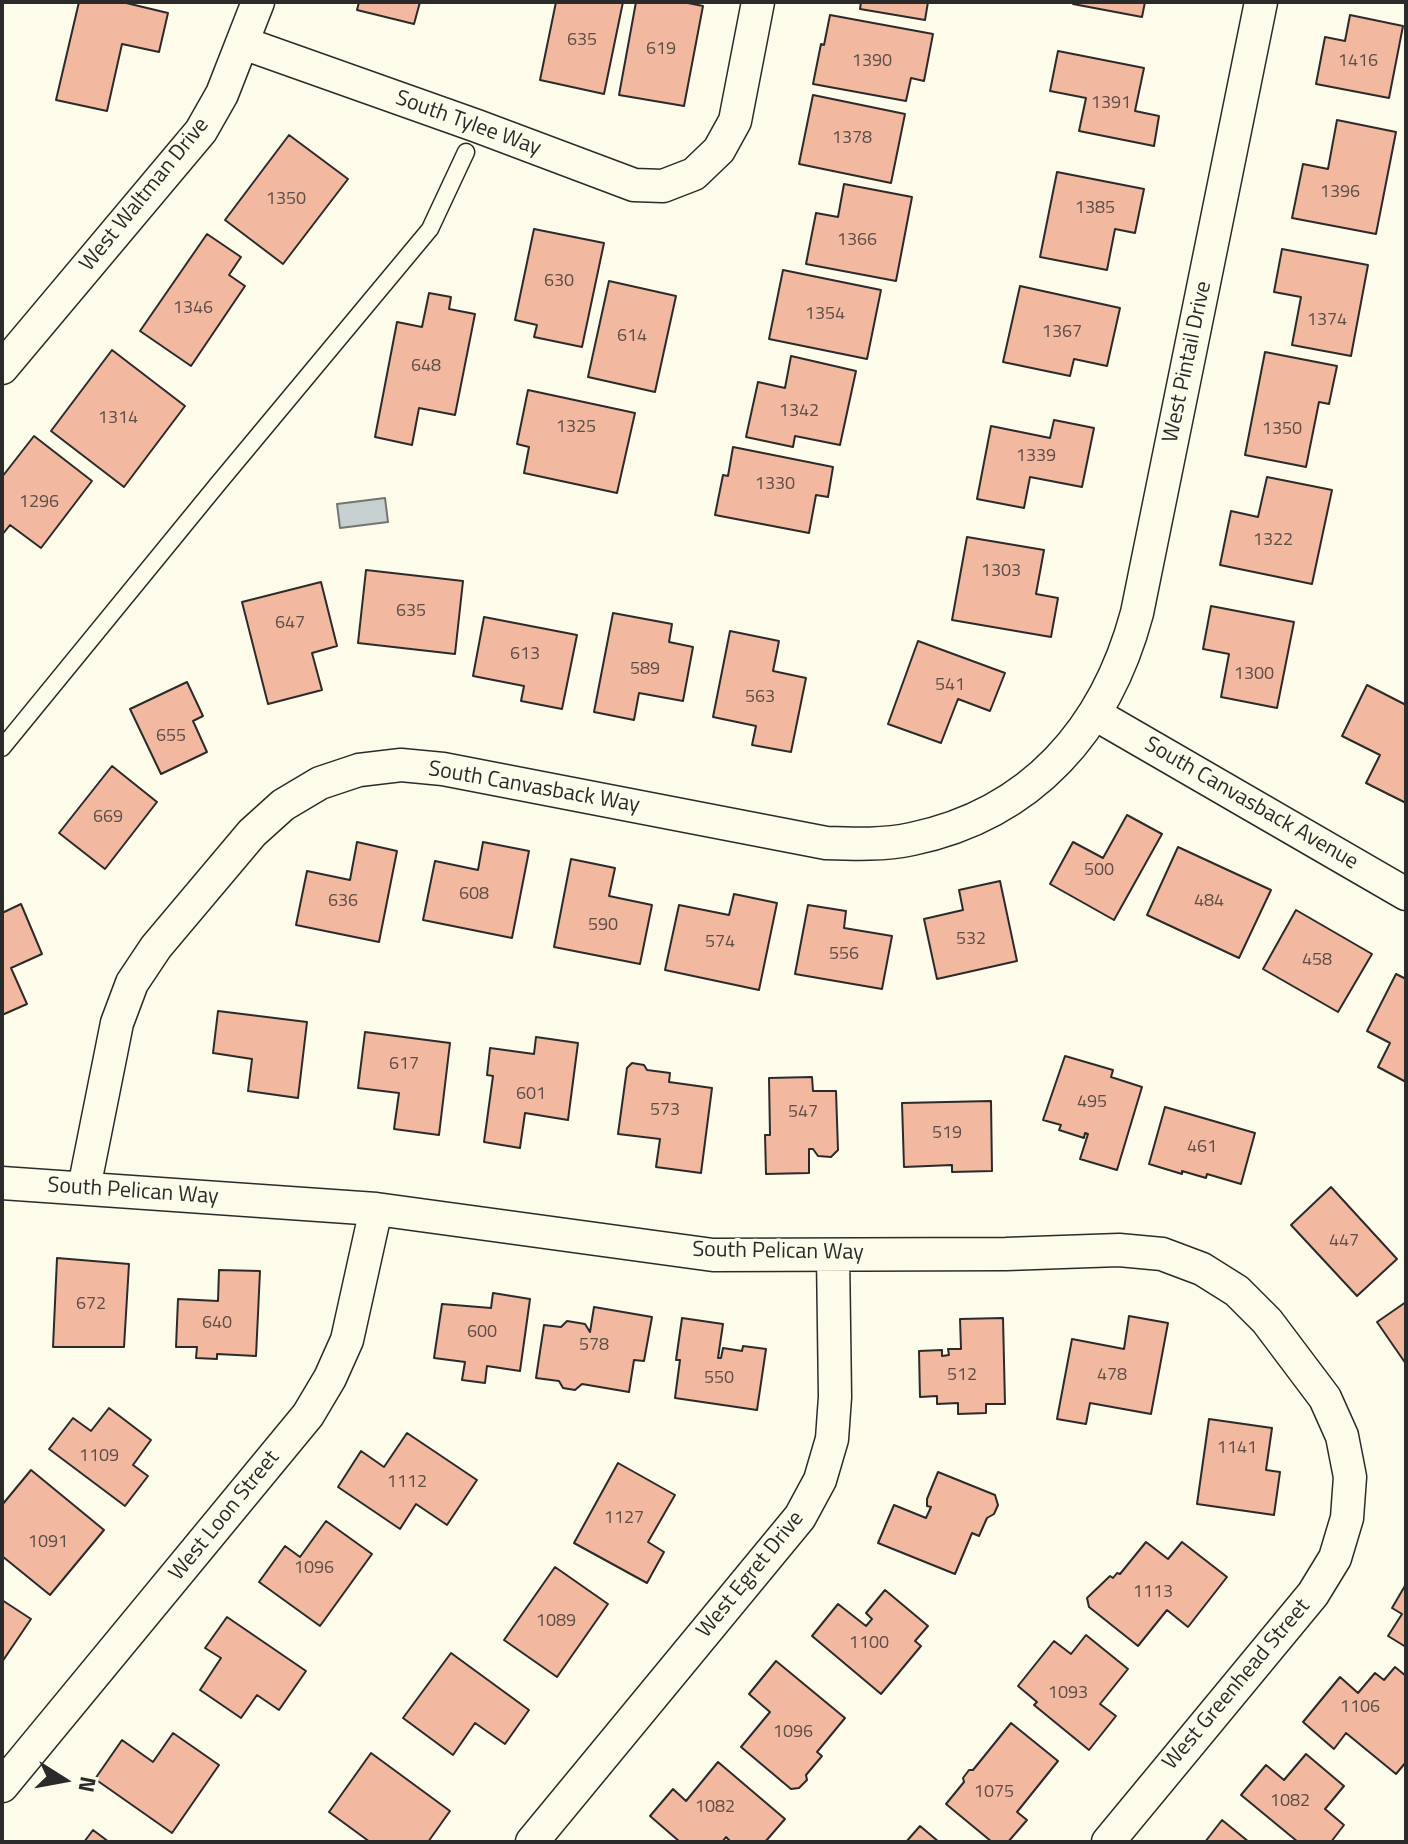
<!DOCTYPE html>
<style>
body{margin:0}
#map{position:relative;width:1408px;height:1844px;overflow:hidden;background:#fdfbea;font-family:"Titillium Web",sans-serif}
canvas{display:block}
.frame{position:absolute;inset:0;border:4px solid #2b2b2b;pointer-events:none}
.north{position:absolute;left:24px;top:1740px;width:80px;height:80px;-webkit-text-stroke:6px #fdfbea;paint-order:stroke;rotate:101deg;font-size:22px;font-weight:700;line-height:32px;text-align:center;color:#2b2b2b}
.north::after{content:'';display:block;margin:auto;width:28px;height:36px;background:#2b2b2b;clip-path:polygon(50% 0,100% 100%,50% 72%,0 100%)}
</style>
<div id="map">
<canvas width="1408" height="1844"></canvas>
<div class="frame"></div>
<div class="north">N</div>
</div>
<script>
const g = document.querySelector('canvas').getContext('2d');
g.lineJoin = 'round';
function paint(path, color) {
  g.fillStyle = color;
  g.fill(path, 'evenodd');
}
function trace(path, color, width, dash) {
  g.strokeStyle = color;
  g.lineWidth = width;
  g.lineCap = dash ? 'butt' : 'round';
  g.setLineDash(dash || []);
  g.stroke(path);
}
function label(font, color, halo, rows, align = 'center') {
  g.font = font + ' "Titillium Web",sans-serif';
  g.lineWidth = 6;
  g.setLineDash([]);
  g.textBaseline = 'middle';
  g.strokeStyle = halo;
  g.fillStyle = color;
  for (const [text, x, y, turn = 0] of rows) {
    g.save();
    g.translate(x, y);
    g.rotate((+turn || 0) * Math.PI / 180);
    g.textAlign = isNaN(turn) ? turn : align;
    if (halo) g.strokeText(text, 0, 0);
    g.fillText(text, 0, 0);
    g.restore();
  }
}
const water = new Path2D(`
 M385,498L388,522L340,528L337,504Z`);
const building = new Path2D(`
 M79,2H122L168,13L159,52L122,44L107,111L56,100Z
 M359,2H420L414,24L357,10Z
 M556,2H623L604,94L540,80Z
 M636,2H683L703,6L684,106L619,95Z
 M861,2H928L925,20L860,9Z
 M1074,2H1145L1142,17L1073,4Z
 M830,15L933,34L924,81L911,78L906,101L813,84L821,44L824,45Z
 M1350,15L1403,26L1389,98L1316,84L1325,37L1345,41Z
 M1058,51L1144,68L1135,111L1159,116L1154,146L1079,131L1086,98L1050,91Z
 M813,95L905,114L891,183L799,164Z
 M1337,120L1396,132L1376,234L1292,218L1303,164L1328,169Z
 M289,135L348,179L283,264L225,220Z
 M1057,172L1144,189L1135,233L1115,229L1107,270L1040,257Z
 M844,184L912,197L896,281L806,264L816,213L838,217Z
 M534,229L604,243L582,347L534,337L537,325L515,320Z
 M207,234L241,257L229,275L245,286L191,366L140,331Z
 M1282,249L1368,265L1351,356L1292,345L1301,297L1274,292Z
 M783,270L881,290L867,359L769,339Z
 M609,281L676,296L655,392L588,377Z
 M1020,286L1120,308L1107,366L1074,359L1070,376L1003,362Z
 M429,293L451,297L449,309L475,314L455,415L419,408L412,445L375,437L397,322L422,327Z
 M112,350L185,406L124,487L51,431Z
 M1265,352L1337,366L1329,404L1319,402L1306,467L1245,455Z
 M791,356L856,371L840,445L795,436L793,447L746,437L758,382L785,388Z
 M528,390L635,413L617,493L524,473L529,447L517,444Z
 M1054,420L1094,428L1082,487L1030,477L1024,508L977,499L991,426L1050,438Z
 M34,436L92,481L41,548L10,525L2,535V477Z
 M733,447L833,467L828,497L816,495L809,533L715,515L723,475L728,476Z
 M1267,477L1332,490L1312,584L1220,565L1231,511L1258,517Z
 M967,537L1044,550L1036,594L1058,598L1051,637L952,620Z
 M366,570L463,581L455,654L358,643Z
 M321,582L337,646L312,653L322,690L268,704L242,602Z
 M1211,606L1294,622L1277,708L1221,697L1229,654L1203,649Z
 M613,613L672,624L669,642L693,647L683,701L639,693L634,720L594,712Z
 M484,617L577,635L562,709L521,701L524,686L473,676Z
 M730,631L779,641L773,671L806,678L791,752L752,745L756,726L713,717Z
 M918,641L1005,673L990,711L958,699L941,743L888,724Z
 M187,682L203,716L193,721L207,752L161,774L130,709Z
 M1367,685L1406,705V803L1366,783L1380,755L1342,736Z
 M112,766L157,802L105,869L59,833Z
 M1127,815L1162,834L1114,920L1050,884L1073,842L1103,858Z
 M357,842L397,851L379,942L296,925L307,871L350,880Z
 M483,842L529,851L512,938L423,920L435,861L478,870Z
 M1178,847L1271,890L1239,958L1147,915Z
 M571,859L615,868L609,896L652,905L640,964L554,947Z
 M1000,881L1017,961L937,979L924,919L963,910L959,890Z
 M734,894L777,903L759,990L665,970L679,905L729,915Z
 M21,904L42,954L11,968L27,1004L2,1015V913Z
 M808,905L846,911L844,928L892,936L882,989L795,974Z
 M1296,910L1372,954L1338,1012L1263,969Z
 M1396,974L1406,979V1082L1378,1067L1390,1043L1367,1031Z
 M218,1011L307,1022L298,1098L248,1091L252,1059L213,1053Z
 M365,1032L450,1043L439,1135L394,1129L399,1093L358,1088Z
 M536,1037L578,1043L568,1120L525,1113L520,1148L484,1142L493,1076L487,1075L490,1048L534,1054Z
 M1065,1056L1113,1070L1111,1077L1142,1087L1117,1170L1080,1159L1088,1134L1085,1133L1084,1138L1059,1130L1061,1125L1043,1120Z
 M632,1063L644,1065L647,1070L670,1073L669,1082L712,1088L701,1173L656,1167L660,1139L618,1134L627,1068Z
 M812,1077L813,1091H836L838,1150L831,1157L818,1156L813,1149H809V1173L766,1174L765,1135H770L769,1078Z
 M991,1101L992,1171L952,1172V1165L904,1167L902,1103Z
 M1165,1107L1255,1133L1241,1184L1207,1174L1206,1178L1182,1171V1174L1149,1164Z
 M1331,1187L1397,1259L1357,1296L1291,1225Z
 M57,1258L129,1264L124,1347H53Z
 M219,1270L260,1271L256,1356L217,1354V1359L196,1358L197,1347H176L178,1299L218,1301Z
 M493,1293L530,1299L520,1371L487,1366L485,1383L462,1380L465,1362L434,1358L442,1304L491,1308Z
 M1406,1302V1364L1377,1322Z
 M594,1307L652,1317L644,1361L634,1360L629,1392L582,1384L575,1390L563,1388L559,1381L536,1378L544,1325L561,1327L567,1321L585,1324L590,1332Z
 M1129,1316L1168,1323L1151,1414L1090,1403L1086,1424L1057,1419L1072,1339L1124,1349Z
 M682,1318L723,1324L718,1358H721L723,1348L742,1351L743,1346L766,1349L757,1410L675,1398L680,1360H676Z
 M1003,1318L1005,1404H986V1413L958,1414V1403L937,1404V1396L920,1397L919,1351L942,1350V1356L949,1355L948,1349H961L960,1319Z
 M109,1408L151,1440L133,1465L148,1476L125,1506L49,1449L73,1418L91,1431Z
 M1209,1419L1272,1428L1266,1470L1280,1472L1274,1515L1197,1504Z
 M407,1433L477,1480L447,1525L416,1504L400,1529L338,1487L361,1451L384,1467Z
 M618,1463L675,1495L648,1542L664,1552L647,1583L574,1543Z
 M31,1470L104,1530L50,1595L2,1556V1505Z
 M938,1472L995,1495L998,1505L994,1514L987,1518L979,1536L972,1533L955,1574L878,1543L894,1505L926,1518L931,1507L927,1506V1499Z
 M326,1521L372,1554L320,1626L259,1582L285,1546L300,1557Z
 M1146,1542L1168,1559L1182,1542L1227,1577L1188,1627L1167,1610L1138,1646L1089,1607L1087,1598L1110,1576L1113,1578L1117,1573L1120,1574Z
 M555,1567L608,1604L557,1677L504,1640Z
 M1406,1584V1647L1388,1636L1402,1614L1392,1608Z
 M885,1590L928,1626L915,1641L921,1646L881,1694L812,1636L838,1604L866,1626L872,1619L866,1613Z
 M2,1600L31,1619L2,1662Z
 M227,1617L306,1671L279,1710L257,1695L241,1718L200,1690L221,1658L205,1648Z
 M1086,1635L1128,1669L1100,1704L1116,1716L1089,1750L1034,1705L1037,1702L1018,1686L1054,1641L1071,1654Z
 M451,1653L529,1710L505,1744L475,1723L453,1755L403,1718Z
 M776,1661L845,1718L817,1752L822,1756L806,1775L807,1780L799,1788L791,1789L741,1747L770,1712L749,1694Z
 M1395,1667L1406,1676V1762L1396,1774L1346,1733L1334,1749L1303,1722L1340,1677L1358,1693L1375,1673L1384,1680Z
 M1011,1723L1058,1761L1017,1812L1027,1820L1008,1842H992L946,1804L964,1782L963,1778L969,1770H973Z
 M173,1733L219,1765L172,1833L95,1779L122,1740L153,1762Z
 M371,1753L450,1811L428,1842H370L329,1812Z
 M1306,1754L1344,1786L1325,1809L1344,1825L1331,1842H1298L1241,1795L1266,1765L1284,1780Z
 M718,1762L785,1819L765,1842H731L726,1837L722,1842H680L650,1816L673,1789L686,1801Z
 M1222,1820L1249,1842H1205Z
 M920,1826L939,1842H906Z
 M93,1830L109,1842H84Z`);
const lane = new Path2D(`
 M2,748L217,485L430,229L466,152`);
const street = new Path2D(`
 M243,43L477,126L634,185L663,186L694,174L719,150L735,121L758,2
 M2,368L201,131L222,94L258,2
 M1095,714L1406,894
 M2,1183L376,1209L713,1255L1006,1254L1119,1250L1162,1254L1202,1269L1237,1291L1267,1321L1325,1398L1342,1436L1350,1477L1347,1518L1335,1558L1313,1594L1108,1842
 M84,1188L117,1023L132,983L156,947L252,833L283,805L320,783L359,770L401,765L443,769L826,843C855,844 884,845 912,839C1032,814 1106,729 1137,613L1261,2
 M2,1786L308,1415L330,1378L347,1340L376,1209
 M532,1842L800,1517L820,1480L832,1439L835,1397L833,1255`);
const numberNames = [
 ["635",582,41],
 ["619",661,50],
 ["1390",872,62],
 ["1416",1358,62],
 ["1391",1111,104],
 ["1378",852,139],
 ["1396",1340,193],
 ["1350",286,200],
 ["1385",1095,209],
 ["1366",857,241],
 ["630",559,282],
 ["1346",193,309],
 ["1354",825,315],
 ["1374",1327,321],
 ["1367",1062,333],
 ["614",632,337],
 ["648",426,367],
 ["1342",799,412],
 ["1314",118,419],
 ["1325",576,428],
 ["1350",1282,430],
 ["1339",1036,457],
 ["1330",775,485],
 ["1296",39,503],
 ["1322",1273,541],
 ["1303",1001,572],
 ["635",411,612],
 ["647",290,624],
 ["613",525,655],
 ["589",645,670],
 ["1300",1254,675],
 ["541",950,686],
 ["563",760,698],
 ["655",171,737],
 ["669",108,818],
 ["500",1099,871],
 ["608",474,895],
 ["636",343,902],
 ["484",1209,902],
 ["590",603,926],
 ["532",971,940],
 ["574",720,943],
 ["556",844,955],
 ["458",1317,961],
 ["617",404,1065],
 ["601",531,1095],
 ["495",1092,1103],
 ["573",665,1111],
 ["547",803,1113],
 ["519",947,1134],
 ["461",1202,1148],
 ["447",1344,1242],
 ["672",91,1305],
 ["640",217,1324],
 ["600",482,1333],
 ["578",594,1346],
 ["512",962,1376],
 ["478",1112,1376],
 ["550",719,1379],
 ["1141",1237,1449],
 ["1109",99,1457],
 ["1112",407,1483],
 ["1127",624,1519],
 ["1091",48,1543],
 ["1096",314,1569],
 ["1113",1153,1593],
 ["1089",556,1622],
 ["1100",869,1644],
 ["1093",1068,1694],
 ["1106",1360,1708],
 ["1096",793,1733],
 ["1075",994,1793],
 ["1082",1290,1802],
 ["1082",715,1808]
];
const streetNames = [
 ["South Tylee Way",468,124,20],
 ["West Waltman Drive",145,195,-51],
 ["West Pintail Drive",1188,362,-78],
 ["South Canvasback Way",534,788,10],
 ["South Canvasback Avenue",1251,804,30],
 ["South Pelican Way",133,1192,4],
 ["South Pelican Way",778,1252,1],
 ["West Loon Street",225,1516,-51],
 ["West Egret Drive",751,1575,-51],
 ["West Greenhead Street",1237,1685,-50]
];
paint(water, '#c7d0d0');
trace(water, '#74746e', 2);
paint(building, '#f2b8a0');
trace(building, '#2b2b2b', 2);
trace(lane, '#2b2b2b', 19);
trace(street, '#2b2b2b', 35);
trace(lane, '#fdfbea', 16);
trace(street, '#fdfbea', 32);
label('18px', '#5d4e48', null, numberNames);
label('22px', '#2b2b2b', '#fdfbea', streetNames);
</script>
